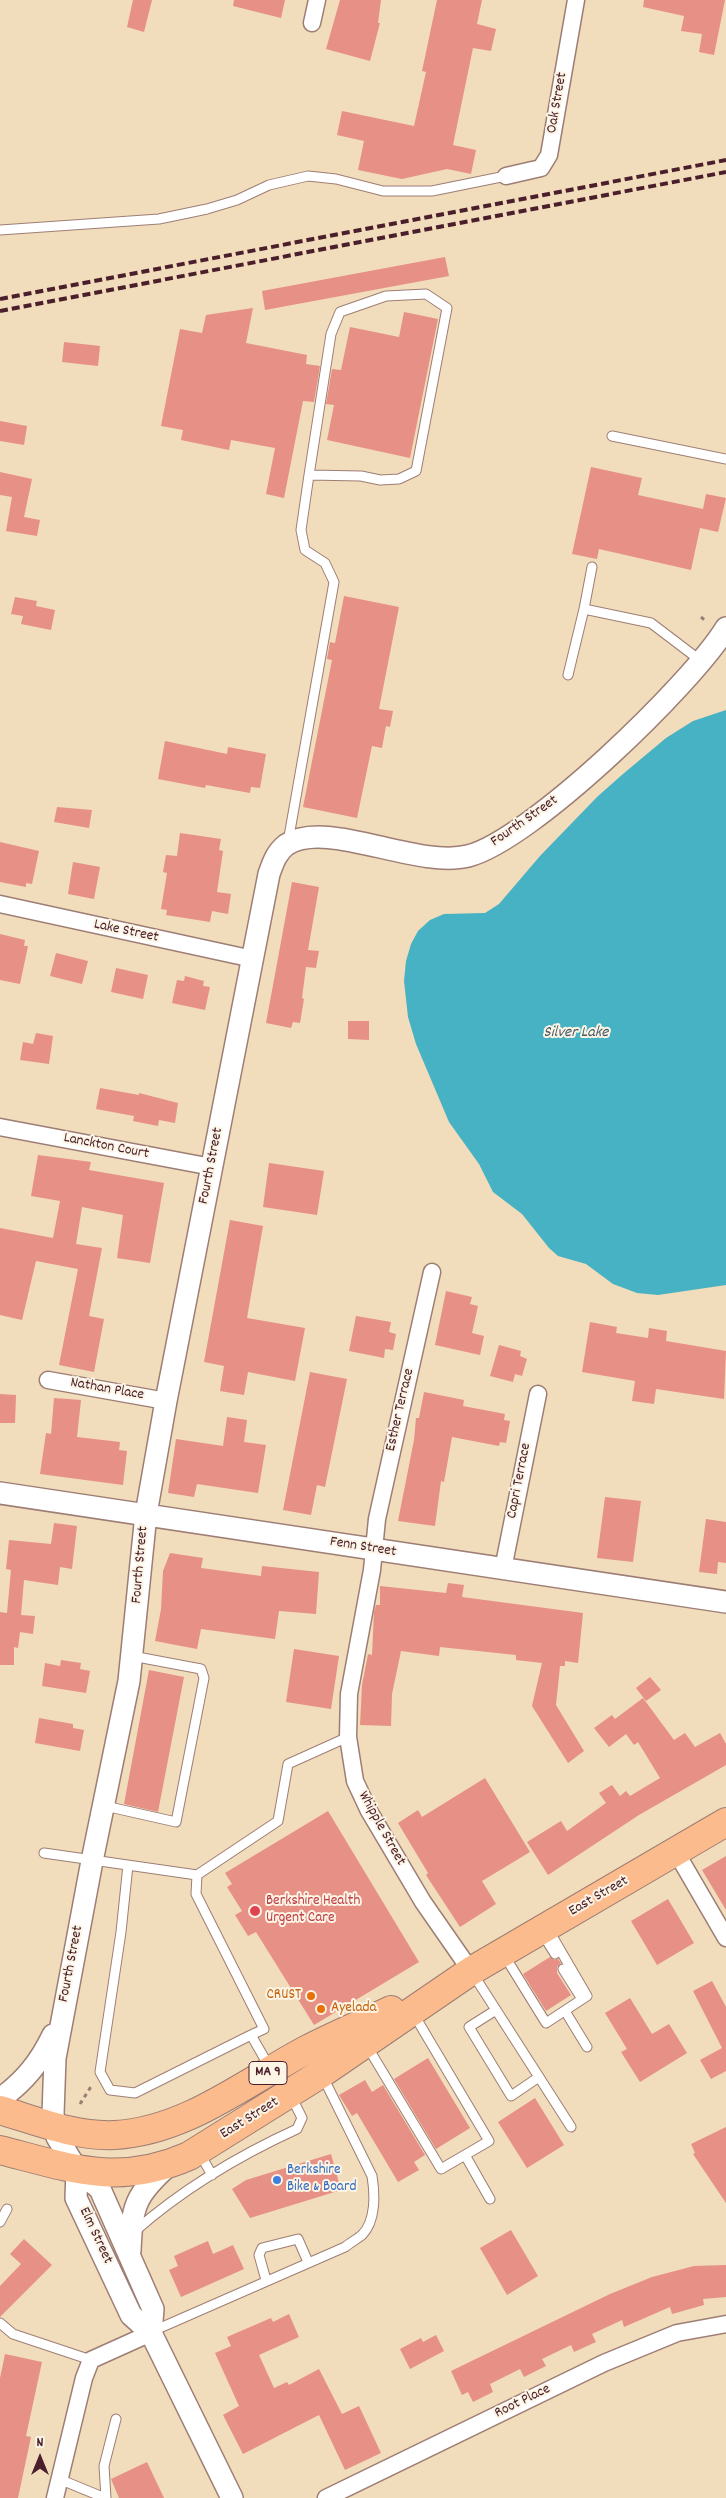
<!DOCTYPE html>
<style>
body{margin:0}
#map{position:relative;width:726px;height:2498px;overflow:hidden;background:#f1dcbc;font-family:Dekko,sans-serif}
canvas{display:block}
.north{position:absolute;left:15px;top:2433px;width:50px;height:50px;-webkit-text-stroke:4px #fcf5e5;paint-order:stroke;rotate:0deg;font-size:14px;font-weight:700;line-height:20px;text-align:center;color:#4a1f2b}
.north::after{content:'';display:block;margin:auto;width:18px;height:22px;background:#4a1f2b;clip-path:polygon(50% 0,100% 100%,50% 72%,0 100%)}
</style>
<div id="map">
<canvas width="726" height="2498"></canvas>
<div class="north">N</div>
</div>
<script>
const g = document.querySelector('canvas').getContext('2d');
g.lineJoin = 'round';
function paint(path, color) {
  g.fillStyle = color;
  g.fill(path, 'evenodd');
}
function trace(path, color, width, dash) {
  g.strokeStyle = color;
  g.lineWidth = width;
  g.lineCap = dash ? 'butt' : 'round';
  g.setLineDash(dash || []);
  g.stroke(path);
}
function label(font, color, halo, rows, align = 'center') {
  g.font = font + ' Dekko,sans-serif';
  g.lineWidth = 4;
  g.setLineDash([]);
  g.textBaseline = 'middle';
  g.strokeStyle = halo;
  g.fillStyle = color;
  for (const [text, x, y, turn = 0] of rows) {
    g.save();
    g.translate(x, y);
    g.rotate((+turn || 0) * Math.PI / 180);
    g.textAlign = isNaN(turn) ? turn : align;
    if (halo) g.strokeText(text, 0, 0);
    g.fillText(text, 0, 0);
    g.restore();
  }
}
const water = new Path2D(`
 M726,710V1285L658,1295L637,1293L613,1284L586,1264L558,1256L549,1248L522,1214L493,1192L479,1164L449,1122L416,1044L408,1017L404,981L406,961L411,944L418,931L430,920L444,914L485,913L499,904L540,856L597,797L623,774L666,738L693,721Z`);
const building = new Path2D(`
 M133,0H152L144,32L127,27Z
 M234,0H285L281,18L233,6Z
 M340,0H381L378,23H380L370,61L326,49Z
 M437,0H482L477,24L496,29L491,51L473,48L453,145L476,150L471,174L447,169L402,179L358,170L364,141L337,135L342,111L414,126L426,72L422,71Z
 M644,0H725L714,55L699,52L702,34L681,31L684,16L643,7Z
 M445,257L449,276L265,310L262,291Z
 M253,308L246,343L307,355L306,364L320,366L314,402L303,401L284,498L266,494L275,448L231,440L229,450L181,440L183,430L161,426L180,329L202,333L206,315Z
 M404,312L438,319L410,458L327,440L334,405L326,404L332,369L341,370L350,327L399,337Z
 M64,342L100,346L98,366L62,362Z
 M0,421L27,426L24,445L0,441Z
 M591,467L642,478L638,495L703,509L706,494L726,498L718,532L700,528L691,570L599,549L597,559L572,554Z
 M0,472L32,479L24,517L40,520L37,536L6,531L12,497L0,495Z
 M344,596L399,607L379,709L393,711L390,727L386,726L382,748L372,746L357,818L303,807L332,660L327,659L330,642L335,643Z
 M15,597L37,601L36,606L55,610L51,630L21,624L23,616L11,614Z
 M165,741L227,754L228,747L266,754L260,788L251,787L250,793L206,785L205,788L158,779Z
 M57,807L92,810L89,828L54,822Z
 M180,833L221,839L219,850L223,851L217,892L231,894L228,914L212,911L210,922L166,915L167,910L161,909L167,873L163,872L166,855L177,856Z
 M0,842L39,851L32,884L26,883V887L0,882Z
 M73,862L100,867L94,899L68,894Z
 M292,882L319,887L308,950L319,951L316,968L306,967L302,998L304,999L300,1023L293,1022L291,1028L266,1023Z
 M0,934L25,940L24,946H28L20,984L0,980Z
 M56,953L88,961L82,984L50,976Z
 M116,968L148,975L143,999L111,992Z
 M185,976L204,981L203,986L210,987L205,1010L172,1003L177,980L184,981Z
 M348,1021H369V1040L348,1039Z
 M36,1033L53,1036L49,1064L20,1060L23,1042L33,1044Z
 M100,1088L139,1095V1093L178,1103L175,1123L159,1120L158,1126L133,1121L134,1116L96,1109Z
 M38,1155L91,1162L89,1170L164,1183L150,1263L117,1258L123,1215L82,1207L76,1244L102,1248L89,1316L104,1319L94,1372L59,1365L78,1269L36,1261L22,1320L0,1315V1228L53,1238L60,1201L31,1196Z
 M269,1163L324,1171L317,1215L263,1207Z
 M230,1220L263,1226L247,1318L305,1328L295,1381L248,1372L244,1395L220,1391L224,1366L204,1362Z
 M446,1291L472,1297L470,1304L478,1306L472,1333L484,1336L480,1355L435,1345Z
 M356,1316L391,1322L389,1332L396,1334L393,1350L385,1349L384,1358L349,1351Z
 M590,1322L617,1327L616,1333L648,1338L649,1328L667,1331L666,1341L726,1351L724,1399L656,1389L654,1404L632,1401L635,1381L582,1372Z
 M499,1345L521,1351L520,1356L527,1359L522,1376L515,1374L513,1382L490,1376Z
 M310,1372L347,1379L325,1487L317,1485L311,1515L283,1510Z
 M424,1392L464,1400L463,1406L505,1414L504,1420L510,1421L506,1443L500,1442L499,1446L452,1437L444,1482L441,1481L435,1526L398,1521L414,1440L416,1418H419Z
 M0,1394L16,1395L15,1423H0Z
 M54,1398L81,1400L77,1437L120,1442L119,1450L127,1451L123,1485L40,1474L46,1433L51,1434Z
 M227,1417L247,1420L244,1442L266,1445L258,1493L197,1484L194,1497L168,1493L176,1439L223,1446Z
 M605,1497L641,1501L633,1562L597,1558Z
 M706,1519L726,1522V1563L718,1562L717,1574L699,1572Z
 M54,1523L77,1526L72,1569L60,1567L58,1585L24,1580L21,1615L35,1616L33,1634L20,1632L18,1648L14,1647V1665H0V1612L7,1613L11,1570L6,1569L9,1540L51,1544Z
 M170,1553L203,1558L201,1568L261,1576L262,1566L319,1572L316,1614L279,1611L275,1639L201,1629L197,1649L155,1641L161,1609L163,1571Z
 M448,1583L464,1585L462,1597L583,1613L578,1663L565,1661V1666H560L556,1705L584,1751L568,1763L532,1706L542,1663L516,1660V1655L440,1647L439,1656L401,1651L392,1694L391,1726L360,1725L362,1685L368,1654L372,1655L374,1612L376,1605H380V1586L446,1593Z
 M294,1649L339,1656L331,1709L286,1702Z
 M61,1660L81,1663L80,1669L90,1671L86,1693L42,1686L45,1663L60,1666Z
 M149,1670L184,1677L158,1812L124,1804Z
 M650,1677L661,1690L646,1701L636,1688Z
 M643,1698L674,1740L685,1733L695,1747L720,1733L726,1744V1765L639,1815L548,1875L527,1842L561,1821L567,1831L606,1803L599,1793L612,1785L620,1796L626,1791L630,1796L660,1778L638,1742L634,1745L626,1734L609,1747L594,1728L612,1715L615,1719Z
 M39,1718L73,1724V1728L84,1730L80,1751L35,1743Z
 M485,1778L530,1852L482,1881L496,1904L460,1927L426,1875L428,1873L398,1823L418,1810L422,1817Z
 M328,1811L419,1962L314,2025L256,1932L248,1936L235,1915L242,1911L227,1887L232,1884L225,1873Z
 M726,1856V1910L702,1870Z
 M668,1899L694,1943L657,1965L631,1921Z
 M550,1957L555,1960L558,1959L561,1963L557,1967V1973L571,1995L546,2011L523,1974Z
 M712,1981L726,2007V2071L711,2079L700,2060L722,2048L693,1991Z
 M630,1998L652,2034L669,2024L687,2053L640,2082L621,2052L627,2049L605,2013Z
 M428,2058L470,2128L436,2149L394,2079Z
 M365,2080L372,2092L383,2085L425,2155L414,2162L419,2170L398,2182L357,2113L352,2116L339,2095Z
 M535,2098L564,2145L527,2168L498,2122Z
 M726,2127V2203L693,2154L695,2153L691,2144Z
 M331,2154L341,2190L250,2218L232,2189L246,2180Z
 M511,2230L538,2276L507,2295L480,2248Z
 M24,2239L52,2265L0,2317V2286L21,2264L10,2254Z
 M208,2241L213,2254L233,2245L244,2269L181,2297L169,2270L178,2266L174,2256Z
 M726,2265V2297L703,2299L704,2305L672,2314L670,2307L624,2327L622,2320L592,2334L596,2342L574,2352L571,2345L542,2359L546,2366L524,2377L520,2369L490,2384L493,2392L473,2402L468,2392L462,2395L451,2371L610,2294L652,2277L694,2266Z
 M289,2314L299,2337L259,2355L274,2388L287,2382L289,2385L319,2369L342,2414L359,2406L381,2453L345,2470L319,2415L243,2454L223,2415L239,2406L215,2353L231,2346L227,2337L271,2318L273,2322Z
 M436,2335L444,2351L410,2369L400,2349L421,2338L423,2342Z
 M5,2354L42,2362L26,2436L31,2437L18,2498H0V2378Z
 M147,2462L164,2498H119L111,2479Z`);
const path = new Path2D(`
 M701,617L707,622
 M80,2104L92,2085`);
const service = new Path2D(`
 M0,230L159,219L207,209L237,200L269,185L308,176L336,179L383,191H432L506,176
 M612,436L726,459
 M584,609L592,567
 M568,675L584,609L651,623L701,661
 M288,842L334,582L325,563L305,550L301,530L309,475L361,476L380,480L399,479L416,471L447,308L426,294L386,296L340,312L331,334L309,475
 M105,1806L176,1822L204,1678L201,1669L132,1656
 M44,1853L197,1875L278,1821L288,1764L348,1737
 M128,1865L121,1932L100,2072L110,2090L135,2093L251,2035L270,2068
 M197,1875L196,1894L264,2029L251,2035
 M542,1933L555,1954
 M504,1955L546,2023L587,1996L548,1929
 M563,1969L582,1999
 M473,1974L571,2127
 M496,2010L469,2027L511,2096L539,2077
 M565,2011L587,2047
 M367,2046L441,2169L489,2141L413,2013
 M200,2154L212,2175
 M465,2155L490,2199
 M0,2222L7,2209
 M135,2231C183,2189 240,2155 297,2129L302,2118L291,2096
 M266,2280L259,2255L262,2248L298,2239L308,2262
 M0,2323L13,2334L91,2360
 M153,2331L345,2247C350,2243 357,2239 362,2235C376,2221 375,2194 372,2176L322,2075
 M59,2479L105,2498
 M106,2498L104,2466L116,2419`);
const minor = new Path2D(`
 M312,23L317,0
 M506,176L541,168L549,155L576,0
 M0,904L253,959
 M0,1127L212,1167
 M432,1272L377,1519L372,1570L349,1694L348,1737L355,1781L369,1811L423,1902L471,1971
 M48,1380L166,1401
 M503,1569L538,1394
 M676,1852L726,1938
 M55,2498L84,2378L91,2360L151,2333
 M326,2498L604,2363L677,2333L726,2324`);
const tertiary = new Path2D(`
 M0,1493L726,1602
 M0,2099C25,2081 40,2062 53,2035
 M77,2170L76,2198L131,2315L151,2333L232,2498
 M130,2251C132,2205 135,2195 170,2164
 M151,2333L153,2309L100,2189L77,2170L57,2137L53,2114L55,2058L92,1861L129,1681L146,1514L166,1401L269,874C273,863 276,853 286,845C326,818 416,869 468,856C531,840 691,685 726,628`);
const trunk = new Path2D(`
 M0,2110C37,2121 75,2137 115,2135C187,2131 247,2081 308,2049C335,2035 364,2023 391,2010
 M0,2150C70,2168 118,2187 189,2156L322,2073L471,1971L726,1822`);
const rail = new Path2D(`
 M0,299L726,160
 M0,311L726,172`);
const markers = [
 [255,1911,6,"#e0444e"],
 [311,1996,5,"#e8710a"],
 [321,2009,5,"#e8710a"],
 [277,2180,5,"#3f7fe0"]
];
const shields = [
 [268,2073,38]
];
const shieldNames = [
 ["MA 9",268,2073]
];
const streetNames = [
 ["Oak Street",558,103,-80],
 ["Fourth Street",525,822,-35],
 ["Lake Street",126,932,12],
 ["Lanckton Court",106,1147,11],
 ["Fourth Street",212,1166,-79],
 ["Nathan Place",107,1390,10],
 ["Esther Terrace",401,1410,-77],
 ["Capri Terrace",520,1481,-79],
 ["Fenn Street",363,1548,9],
 ["Fourth Street",141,1565,-85],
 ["Whipple Street",381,1829,61],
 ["East Street",599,1897,-30],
 ["Fourth Street",72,1964,-79],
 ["East Street",250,2119,-32],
 ["Elm Street",95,2236,65],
 ["Root Place",523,2402,-26]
];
const healthNames = [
 ["Berkshire Health",266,1902],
 ["Urgent Care",266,1919]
];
const foodNames = [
 ["CRUST",301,1996],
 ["Ayelada",331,2009,"left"]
];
const shopNames = [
 ["Berkshire",287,2171],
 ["Bike & Board",287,2188]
];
const waterNames = [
 ["Silver Lake",576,1034]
];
paint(water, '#46b2c3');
paint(building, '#e79086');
trace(service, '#9e7e74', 11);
trace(minor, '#9e7e74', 19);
trace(tertiary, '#9e7e74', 24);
trace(trunk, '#9e7e74', 30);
trace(path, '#9e7e74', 3, [4, 4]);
trace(service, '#fff', 9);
trace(minor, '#fff', 16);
trace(tertiary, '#fff', 21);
trace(trunk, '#fbbb8c', 28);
trace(rail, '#4a1f2b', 4, [8, 4]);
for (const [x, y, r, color] of markers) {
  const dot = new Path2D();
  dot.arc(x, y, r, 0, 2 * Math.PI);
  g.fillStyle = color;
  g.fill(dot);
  trace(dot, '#fcf5e5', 2);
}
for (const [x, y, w] of shields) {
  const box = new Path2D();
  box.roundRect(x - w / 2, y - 11.5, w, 23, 4);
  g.fillStyle = '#fcf5e5';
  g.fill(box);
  trace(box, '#4a1f2b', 1);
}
label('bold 14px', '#4a1f2b', null, shieldNames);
label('15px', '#4a1f2b', '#fcf5e5', streetNames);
label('15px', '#be3a42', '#fcf5e5', healthNames, 'left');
label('15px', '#c56008', '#fcf5e5', foodNames, 'right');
label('15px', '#366cbe', '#fcf5e5', shopNames, 'left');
label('italic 16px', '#485a68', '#fcf5e5', waterNames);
</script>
